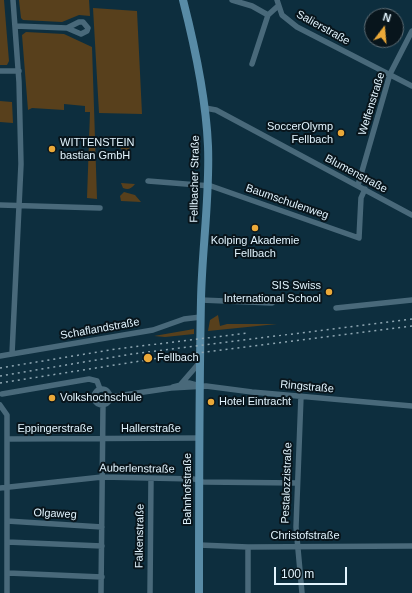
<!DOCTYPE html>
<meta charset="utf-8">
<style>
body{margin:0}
#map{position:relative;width:412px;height:593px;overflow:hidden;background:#0d2e3e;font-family:Helvetica,sans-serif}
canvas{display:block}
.north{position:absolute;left:364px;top:8px;width:40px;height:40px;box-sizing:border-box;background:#08151c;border:1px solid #5f6e76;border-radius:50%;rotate:16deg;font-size:11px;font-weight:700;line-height:16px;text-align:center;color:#e2f4fe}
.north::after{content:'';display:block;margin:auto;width:14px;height:18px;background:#eba939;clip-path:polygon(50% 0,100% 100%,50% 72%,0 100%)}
.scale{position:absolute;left:274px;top:567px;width:73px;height:18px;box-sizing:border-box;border:2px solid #e2f4fe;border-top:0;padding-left:5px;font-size:12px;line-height:14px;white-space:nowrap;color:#e2f4fe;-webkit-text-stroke:3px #08151c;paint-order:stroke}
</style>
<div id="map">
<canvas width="412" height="593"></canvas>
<div class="north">N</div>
<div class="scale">100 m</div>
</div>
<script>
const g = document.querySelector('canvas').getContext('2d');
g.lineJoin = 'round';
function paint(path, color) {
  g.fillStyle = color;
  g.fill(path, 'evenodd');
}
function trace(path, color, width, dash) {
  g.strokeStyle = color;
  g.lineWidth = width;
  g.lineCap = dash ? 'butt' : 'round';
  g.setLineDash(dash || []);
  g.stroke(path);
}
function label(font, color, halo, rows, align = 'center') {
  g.font = font + ' Helvetica,sans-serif';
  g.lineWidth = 4;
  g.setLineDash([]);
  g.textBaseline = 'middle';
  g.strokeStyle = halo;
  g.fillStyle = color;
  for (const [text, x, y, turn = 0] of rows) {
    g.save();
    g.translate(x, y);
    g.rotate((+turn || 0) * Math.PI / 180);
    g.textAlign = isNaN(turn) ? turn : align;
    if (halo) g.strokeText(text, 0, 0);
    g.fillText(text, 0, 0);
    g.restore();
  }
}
const green = new Path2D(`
 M0,0H4L9,61L7,65H0Z
 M19,0H89L90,16L79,15L62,22L23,20L21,18Z
 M93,8L137,11L142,114L99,113Z
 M26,32L64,34L92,47L97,199L87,198L90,112H85V106L64,104V110L32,108L28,110L22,35Z
 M0,101L12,102L13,123L0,122Z
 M120 146a5 5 0 1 1 10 0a5 5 0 1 1-10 0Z
 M121,183L135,184C131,189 128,190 123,188Z
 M124,192L135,195L141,202L121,201L120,196Z
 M218,315L220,326L227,324H277L208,331L210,320Z
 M194,329V334L165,337L154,336Z`);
const street = new Path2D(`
 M232,0L252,6L268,15
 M277,0L282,15L297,27L412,86
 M15,26L67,28L81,34L87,31L88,28L83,22H79L67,28
 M252,64L268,15L278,6
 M0,71H19
 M205,108L216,110L412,215
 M148,181L211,186L359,238L361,198L365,189
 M358,185L390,74L412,31
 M0,205L100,208
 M201,300L272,303L275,300
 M336,308L412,300
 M12,354L21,164L19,82L13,0
 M0,356L153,330L184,319L201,317
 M181,384L200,362
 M173,387L189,383L200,386
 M94 397a8 8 0 1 1 16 0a8 8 0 1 1-16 0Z
 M2,394L89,379L97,381L100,389
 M301,396L296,527L302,593
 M110,397L171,388L206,386L252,392L412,406
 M0,405L7,415V593
 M7,439L200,438
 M0,488L102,477L194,479L203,482L297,483
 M7,521L102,527
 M7,542L102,546
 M199,545L248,547L412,546
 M8,573L102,577
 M101,593L103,405
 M150,593L151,479
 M248,593V547`);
const secondary = new Path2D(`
 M183,0C195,47 206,97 208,146C210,197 202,248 201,300C199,397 199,495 199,593`);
const rail = new Path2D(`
 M0,368L116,349L248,333
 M0,376L132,354L412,319
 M0,383L166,357L412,326`);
const markers = [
 [341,133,4,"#eba939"],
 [52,149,4,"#eba939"],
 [255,228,4,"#eba939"],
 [329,292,4,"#eba939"],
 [148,358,5,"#eba939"],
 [52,398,4,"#eba939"],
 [211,402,4,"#eba939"]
];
const streetNames = [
 ["Salierstraße",323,28,29],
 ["Welfenstraße",372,104,-73],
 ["Blumenstraße",356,174,28],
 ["Fellbacher Straße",195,179,-89],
 ["Baumschulenweg",287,202,19],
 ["Schaflandstraße",100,329,-10],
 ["Ringstraße",307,387,5],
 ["Eppingerstraße",55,429],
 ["Hallerstraße",151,429],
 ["Auberlenstraße",137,469,1],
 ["Pestalozzistraße",287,483,-88],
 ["Bahnhofstraße",188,489,-90],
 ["Olgaweg",55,514,3],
 ["Falkenstraße",140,536,-89],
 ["Christofstraße",305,536]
];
const poiNames = [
 ["SoccerOlymp",333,127,"right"],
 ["Fellbach",333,140,"right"],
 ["WITTENSTEIN",60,143],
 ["bastian GmbH",60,156],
 ["Kolping Akademie",255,241,"center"],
 ["Fellbach",255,254,"center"],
 ["SIS Swiss",321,286,"right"],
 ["International School",321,299,"right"],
 ["Fellbach",157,358],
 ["Volkshochschule",60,398],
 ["Hotel Eintracht",219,402]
];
paint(green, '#58401c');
trace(street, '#49697a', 5.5);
trace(secondary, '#588ba6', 8);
trace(rail, '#8ea6b2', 1.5, [2, 4]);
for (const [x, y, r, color] of markers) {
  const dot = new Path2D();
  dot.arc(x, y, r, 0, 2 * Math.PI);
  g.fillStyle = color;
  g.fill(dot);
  trace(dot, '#08151c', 1.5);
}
label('11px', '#e2f4fe', '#08151c', streetNames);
label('11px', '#e2f4fe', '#08151c', poiNames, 'left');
</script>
